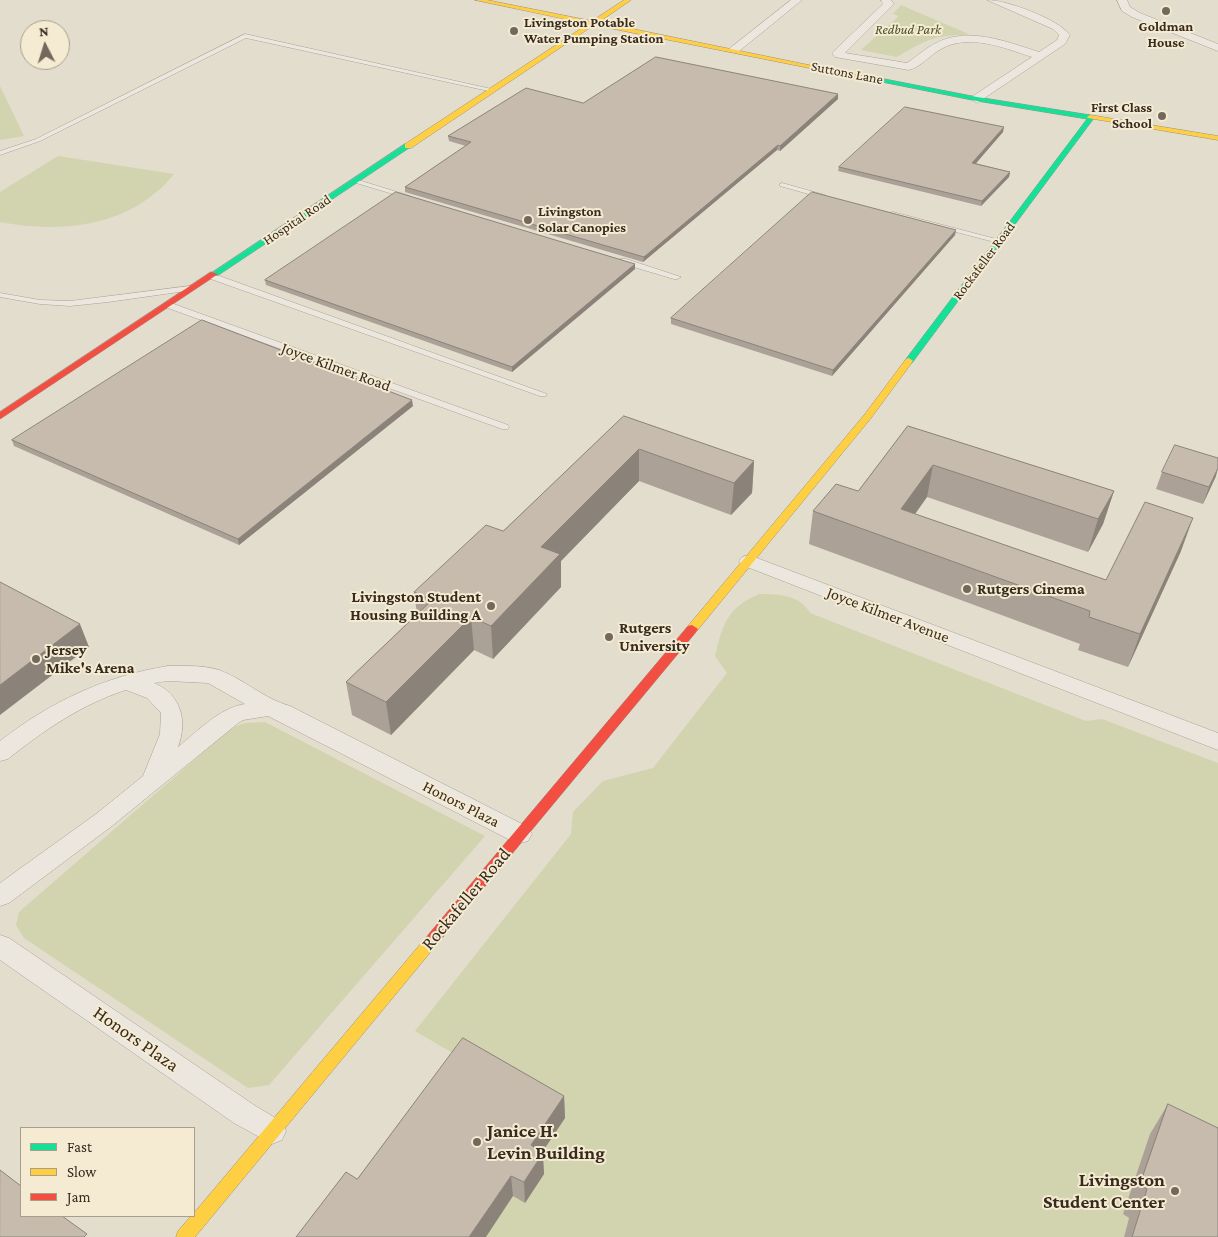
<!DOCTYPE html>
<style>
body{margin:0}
#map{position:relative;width:1218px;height:1237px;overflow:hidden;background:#e3ddcd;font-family:"Crimson Pro",serif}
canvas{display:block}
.legend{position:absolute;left:20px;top:1127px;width:175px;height:90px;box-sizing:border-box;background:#f5ebd2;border:1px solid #a99e8a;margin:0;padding:6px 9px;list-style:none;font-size:15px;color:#372a1e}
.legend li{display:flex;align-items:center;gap:10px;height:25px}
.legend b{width:25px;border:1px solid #a99e8a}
.north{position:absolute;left:20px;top:20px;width:50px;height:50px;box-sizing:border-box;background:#f5ebd2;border:1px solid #a99e8a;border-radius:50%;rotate:355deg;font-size:14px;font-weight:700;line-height:20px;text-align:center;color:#372a1e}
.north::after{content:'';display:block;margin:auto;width:18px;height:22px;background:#73695b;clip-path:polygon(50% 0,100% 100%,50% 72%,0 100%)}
</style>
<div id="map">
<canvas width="1218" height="1237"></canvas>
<ul class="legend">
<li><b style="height:6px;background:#16e098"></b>Fast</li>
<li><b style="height:6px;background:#ffcf43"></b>Slow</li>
<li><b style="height:6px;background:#f24e42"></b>Jam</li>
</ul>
<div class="north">N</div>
</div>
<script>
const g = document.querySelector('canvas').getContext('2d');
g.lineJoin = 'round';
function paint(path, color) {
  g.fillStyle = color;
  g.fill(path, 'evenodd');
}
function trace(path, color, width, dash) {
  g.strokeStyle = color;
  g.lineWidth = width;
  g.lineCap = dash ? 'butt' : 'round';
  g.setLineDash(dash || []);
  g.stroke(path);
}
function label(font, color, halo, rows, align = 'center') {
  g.font = font + ' "Crimson Pro",serif';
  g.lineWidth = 4;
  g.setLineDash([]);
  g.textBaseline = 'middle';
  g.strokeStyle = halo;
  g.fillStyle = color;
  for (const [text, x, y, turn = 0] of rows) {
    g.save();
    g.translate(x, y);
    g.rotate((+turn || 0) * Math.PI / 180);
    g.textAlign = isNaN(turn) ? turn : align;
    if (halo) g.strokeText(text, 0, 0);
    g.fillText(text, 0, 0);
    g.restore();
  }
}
const green = new Path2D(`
 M901,5L966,33L970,35C936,34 925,40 897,57L861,50L899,16L893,14Z
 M0,86L24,136L0,140Z
 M58,156L174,174C168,181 162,188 155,193C113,229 51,232 0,222V192Z
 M759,594C779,594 800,595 810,613L1086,721L1102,719L1218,763V1167L1123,1214L1129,1218L1124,1237H485L564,1118L415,1031L571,834L573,812L603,781L653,768L727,673L715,656C723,624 727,608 759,594Z
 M265,722L485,836L269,1085L248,1088L24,938L16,925L19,912L231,728L245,723Z`);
const lane = new Path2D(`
 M245,34L496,90L493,92L246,38L40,141L0,155V151L36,139Z
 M355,179L410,196L411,197L406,198L353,182L352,181Z
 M782,183L825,195L826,196L823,198L780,186V184Z
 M893,212L1000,240L1002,241L998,243L891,215V213Z
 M620,259H626L681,277L677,279H674L620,263Z
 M208,274H214L547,394L546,396H540L208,278Z
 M190,286L194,288L193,290L108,302L70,306L40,304L0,297V293L40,300L70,301Z
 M165,303H171L508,425L509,427L508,429H502L165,307Z`);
const street = new Path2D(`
 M791,0H802L738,52H730L728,50L730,48Z
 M881,0H891L894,4L845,53L907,63C917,57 925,48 936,43C969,26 1007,42 1039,52L1057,40L1059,35L1053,29L987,0C1007,0 1058,19 1070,35L1065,44L977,103L971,99L973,96L1032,57C1004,48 969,33 941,49C930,55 921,67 909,70L835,57L832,53L834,51L883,4Z
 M1117,0H1127L1130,7L1140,13L1218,44V51L1132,17L1122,11Z
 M749,555L1218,733V750L742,565L739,561L742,557Z
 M168,666C185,666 203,665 219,670C244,679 264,699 290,706L528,827L532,834L528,841L520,843L512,841L268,716L243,720L237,724L112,826L9,903L0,906V883L96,814L143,776L160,734L161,713L147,698L126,690C82,704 43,731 8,759L0,761V741C50,702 105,676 168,666ZM168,681L208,683L245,704C219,708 198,731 178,747C188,721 181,694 154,683Z
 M0,935L9,938L254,1105L282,1122L286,1131L282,1140L272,1144L234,1123L0,960Z`);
const fast = new Path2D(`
 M869,76L977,97L1090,115L1094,118L912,363L909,364L905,361L906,359L1087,119L977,101L867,79V77Z
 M405,144L412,146L217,276L210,274Z`);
const slow = new Path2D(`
 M475,0H487L592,21L624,0H631L599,22L872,78L869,80L594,25L411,148H405V144L588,24Z
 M1090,115L1218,136V140L1088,118L1087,117Z
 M909,358L913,361L871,418L696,632H688L686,629L688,626L865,414L906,359Z
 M433,933L438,935L440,939L438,943L195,1237H176L178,1231L191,1216H194V1213L428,935Z`);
const jam = new Path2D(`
 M211,272L218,274L0,419V412Z
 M692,625L698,629L696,632L438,943L433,945L428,943L426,939L428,935L688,626Z`);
const wall = new Path2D(`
 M838,99L780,151L777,150L643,262L405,192V187L466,146L449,141L448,136Z
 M1003,132L975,163L1010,172L1009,177L981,206L838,171L839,167Z
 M955,235L832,376L671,324V318Z
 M635,269L512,372L266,285L265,280Z
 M413,406L239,545L14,446L12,440Z
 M624,416L754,461L752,493L731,515L639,481L561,561V587L493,659L474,650L391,735L352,715L346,682L417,614L414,592L503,531Z
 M908,426L1114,491L1103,524L1088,552L927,497L915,514L1106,580L1181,551L1128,667L1078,650L1080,644L809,544L813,511L858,491Z
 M1162,472L1216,476L1203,504L1156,489Z
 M564,1096L565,1118L542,1152L544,1174L525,1203L513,1196L357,1179Z
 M1168,1104L1218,1237H1124L1129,1218L1123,1214L1150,1134Z`);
const shadedWall = new Path2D(`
 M838,94V99L780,151V146Z
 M1004,127L1003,132L972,168V163Z
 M778,145L777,150L643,262L644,257Z
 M1010,172L1009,177L981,206L982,201Z
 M956,230L955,235L832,376L833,370Z
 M635,264V269L512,372V367Z
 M412,400L413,406L239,545L238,539Z
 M639,449V481L561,561V587L493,659L491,626L541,547Z
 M754,461L752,493L731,515L734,483Z
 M933,465L927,497L895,542L901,509Z
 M1218,468L1216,476L1203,504L1209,487Z
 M1114,491L1103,524L1088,552L1098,519Z
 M1193,518L1181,551L1128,667L1140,634Z
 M471,617L474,650L391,735L386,702Z
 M80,624L89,647L0,715V685Z
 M564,1096L565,1118L533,1166L531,1145Z
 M543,1153L544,1174L525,1203L524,1182Z
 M511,1176L513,1196L486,1237H469Z`);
const building = new Path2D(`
 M656,57L838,94L780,146L778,145L644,257L405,187L471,142L448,136L526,88L583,103Z
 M905,107L1004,127L972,163L1010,172L982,201L839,167Z
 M396,192L635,264L512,367L265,280Z
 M812,192L956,230L833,370L671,318Z
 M202,320L412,400L238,539L12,440Z
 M624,416L754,461L734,483L639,449L541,547L560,554L491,626L471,617L386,702L346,682L432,600L414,592L486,525L503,531Z
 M908,426L1114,491L1098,519L933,465L901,509L1106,580L1145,502L1193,518L1140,634L1089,617L1090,611L813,511L836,484L858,491Z
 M1175,445L1218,458V468L1209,487L1162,472Z
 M0,582L80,624L0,685Z
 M463,1038L564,1096L531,1145L543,1153L524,1182L511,1176L469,1237H296L346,1172L357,1179Z
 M1168,1104L1218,1128V1237H1132L1147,1189L1140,1185Z
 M0,1170L21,1186V1216H62L87,1234L84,1237H0Z`);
const markers = [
 [1166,11,5,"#73695b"],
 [514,31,5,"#73695b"],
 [1162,116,5,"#73695b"],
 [528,220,5,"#73695b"],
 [967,589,5,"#73695b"],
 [491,606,5,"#73695b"],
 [609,637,5,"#73695b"],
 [36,659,5,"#73695b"],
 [477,1142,5,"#73695b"],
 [1175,1191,5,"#73695b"]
];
const farPoinames = [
 ["Livingston Potable",524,23],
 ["Water Pumping Station",524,39],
 ["Goldman",1166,27,"center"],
 ["House",1166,43,"center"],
 ["First Class",1152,108,"right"],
 ["School",1152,124,"right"],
 ["Livingston",538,212],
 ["Solar Canopies",538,228]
];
const farParknames = [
 ["Redbud Park",908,30]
];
const farStreetnames = [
 ["Suttons Lane",847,73,11],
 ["Hospital Road",297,220,-34],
 ["Rockafeller Road",984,261,-53]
];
const streetNames = [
 ["Joyce Kilmer Road",336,367,20],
 ["Joyce Kilmer Avenue",888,615,21],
 ["Honors Plaza",461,804,27]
];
const poiNames = [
 ["Rutgers Cinema",977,589],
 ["Livingston Student",481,597,"right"],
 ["Housing Building A",481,615,"right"],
 ["Rutgers",619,628],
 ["University",619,646],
 ["Jersey",46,650],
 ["Mike's Arena",46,668]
];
const nearStreetnames = [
 ["Rockafeller Road",466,899,-50],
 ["Honors Plaza",136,1039,35]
];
const nearPoinames = [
 ["Janice H.",487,1131],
 ["Levin Building",487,1153],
 ["Livingston",1165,1180,"right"],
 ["Student Center",1165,1202,"right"]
];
paint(green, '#d2d3af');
trace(lane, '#a8a296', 1);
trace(street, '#a8a296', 1);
trace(fast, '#989186', 1);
trace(slow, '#989186', 1);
trace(jam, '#989186', 1);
paint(lane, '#ece7de');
paint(street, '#ece7de');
paint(fast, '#16e098');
paint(slow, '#ffcf43');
paint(jam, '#f24e42');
paint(wall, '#aba196');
paint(shadedWall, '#8b837a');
paint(building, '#c7bbae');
trace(building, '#8b837a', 1);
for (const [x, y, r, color] of markers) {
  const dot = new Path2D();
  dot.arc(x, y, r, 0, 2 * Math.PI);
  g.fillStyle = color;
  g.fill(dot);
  trace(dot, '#f5ebd2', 2);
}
label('bold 14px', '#372a1e', '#f5ebd2', farPoinames, 'left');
label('italic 14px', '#485325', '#f5ebd2', farParknames);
label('14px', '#372a1e', '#f5ebd2', farStreetnames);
label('16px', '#372a1e', '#f5ebd2', streetNames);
label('bold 16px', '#372a1e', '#f5ebd2', poiNames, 'left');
label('19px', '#372a1e', '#f5ebd2', nearStreetnames);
label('bold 19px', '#372a1e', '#f5ebd2', nearPoinames, 'left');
</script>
